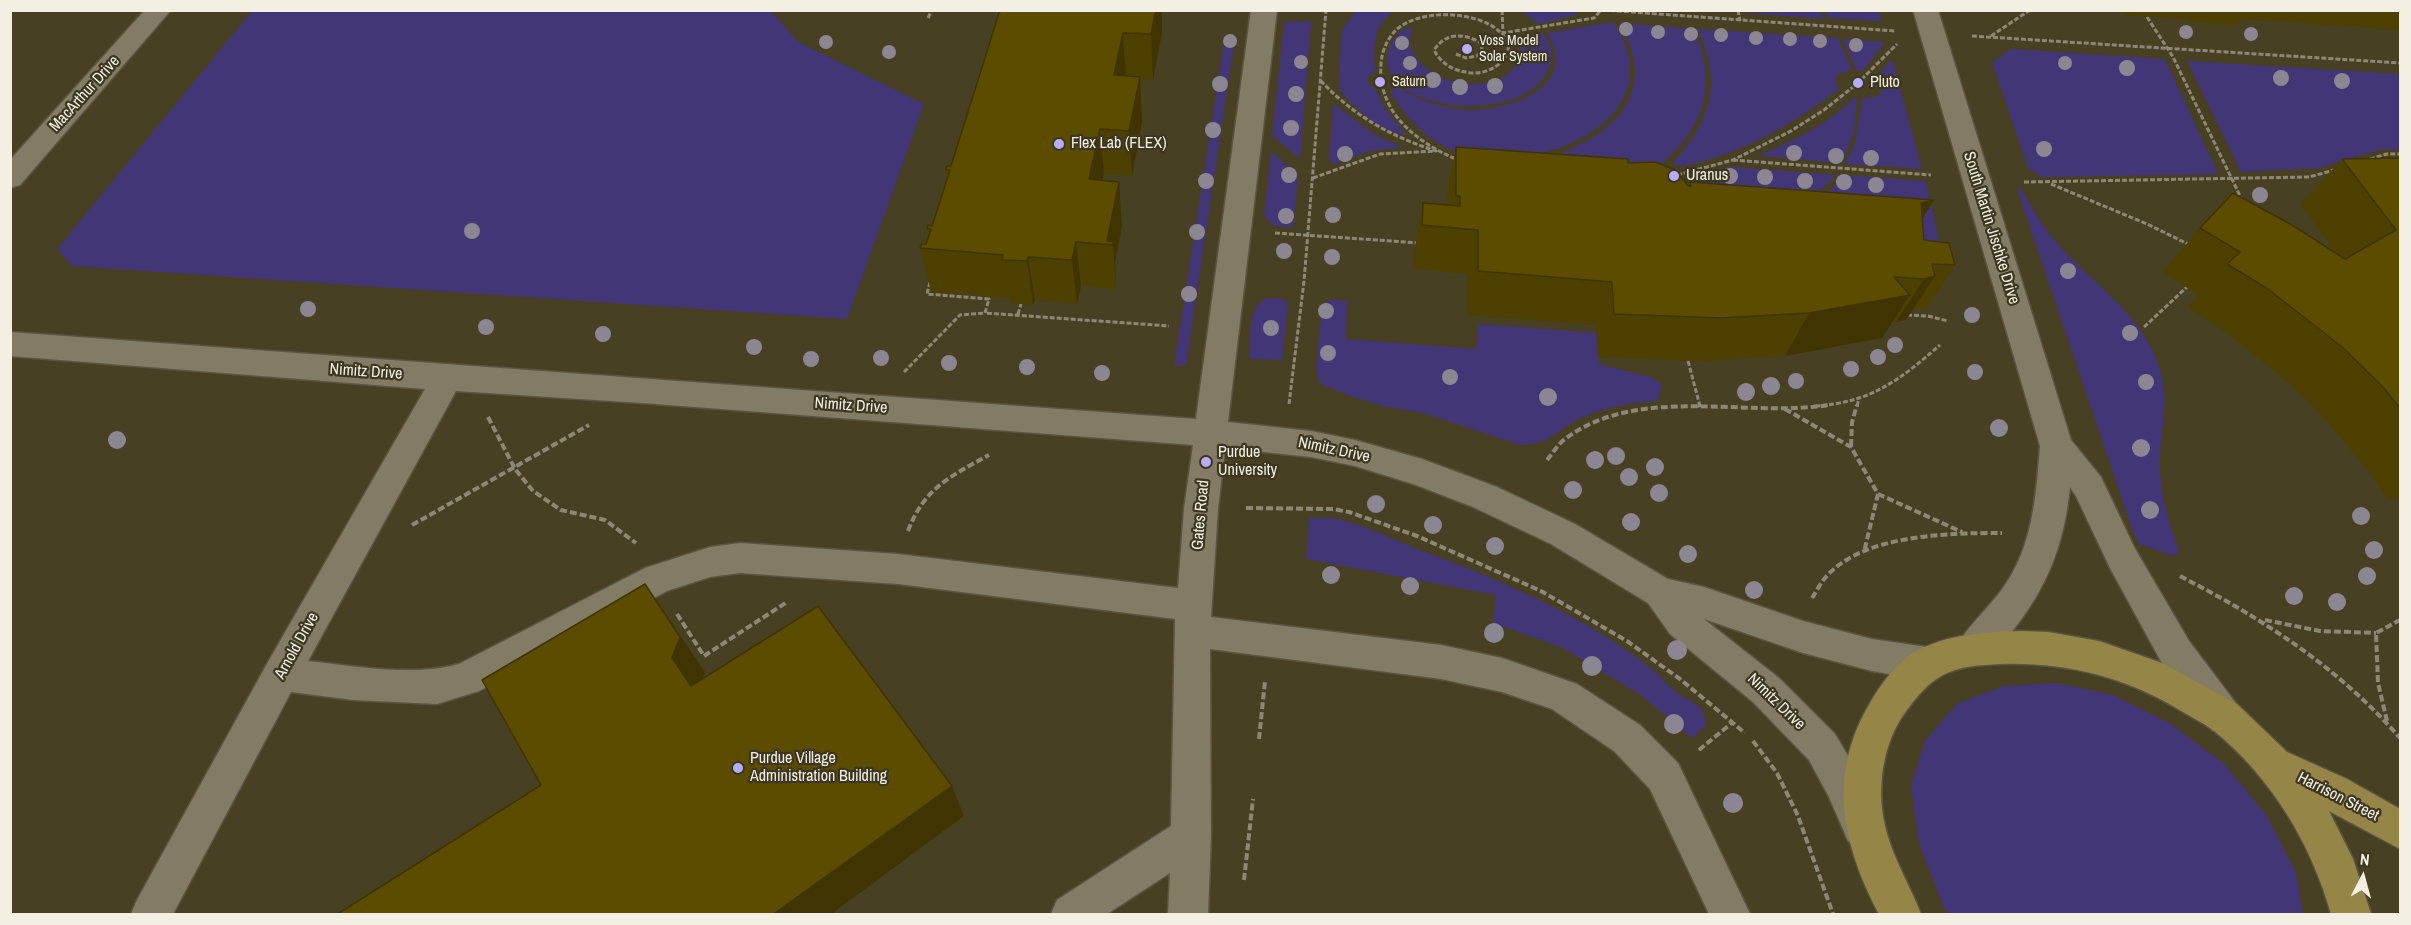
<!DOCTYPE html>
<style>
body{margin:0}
#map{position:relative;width:2411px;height:925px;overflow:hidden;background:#3d3721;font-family:"Archivo Narrow",sans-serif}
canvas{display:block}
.frame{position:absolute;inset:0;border:12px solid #f3f0e3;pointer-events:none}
.north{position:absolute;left:2333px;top:847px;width:60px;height:60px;-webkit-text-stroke:4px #3d3721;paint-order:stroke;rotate:6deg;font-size:16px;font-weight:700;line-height:24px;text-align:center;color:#f3f0e3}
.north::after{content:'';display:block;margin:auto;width:21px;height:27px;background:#f3f0e3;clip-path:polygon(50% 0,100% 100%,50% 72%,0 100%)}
</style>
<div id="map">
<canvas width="2411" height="925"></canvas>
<div class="frame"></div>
<div class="north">N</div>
</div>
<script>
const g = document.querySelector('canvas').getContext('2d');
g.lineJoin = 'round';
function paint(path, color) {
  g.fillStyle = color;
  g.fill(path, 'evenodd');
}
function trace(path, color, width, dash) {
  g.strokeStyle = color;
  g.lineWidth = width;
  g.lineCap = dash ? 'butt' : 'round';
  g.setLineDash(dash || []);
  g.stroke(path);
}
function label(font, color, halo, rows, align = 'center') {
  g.font = font + ' "Archivo Narrow",sans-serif';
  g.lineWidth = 4.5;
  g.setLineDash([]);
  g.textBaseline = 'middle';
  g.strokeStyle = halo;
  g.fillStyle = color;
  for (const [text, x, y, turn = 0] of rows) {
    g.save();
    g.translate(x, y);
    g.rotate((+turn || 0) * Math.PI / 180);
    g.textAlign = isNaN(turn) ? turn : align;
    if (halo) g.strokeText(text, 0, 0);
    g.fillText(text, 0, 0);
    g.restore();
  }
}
const built = new Path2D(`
 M11,11H2400V914H11Z`);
const green = new Path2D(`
 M252,11H771L798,42L924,104L847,319L72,266L57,249Z
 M1355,11H1394C1371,30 1374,45 1375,72C1369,75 1366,77 1368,84L1375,88L1385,109L1405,133L1403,135C1379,131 1355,108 1339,90L1341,32Z
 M1522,11H1576L1577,15L1538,24Z
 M1748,11H1819L1826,19L1749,13Z
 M1823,11H1879L1882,21L1829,18Z
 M1295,21L1311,22L1300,159L1272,136L1284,23Z
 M1613,22C1658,88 1607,137 1542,153C1528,157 1511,154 1496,154C1486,154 1474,156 1464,154C1432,146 1405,118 1390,91L1397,86C1418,101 1445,109 1470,110C1513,110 1580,85 1547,33Z
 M1618,23L1693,29C1722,89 1700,134 1651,173L1550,157C1596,142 1648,109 1632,52C1629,41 1623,33 1618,23Z
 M1406,28L1413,29L1409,42C1424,100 1535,97 1518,38L1543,33C1553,46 1554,57 1547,72C1520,127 1376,111 1388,53C1390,42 1396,34 1406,28Z
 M1697,29L1838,38L1852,70L1838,74L1835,80L1839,89C1798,120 1754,147 1704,161C1693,164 1683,168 1672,164C1710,122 1724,83 1697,29Z
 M1225,36L1235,37L1186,365H1174Z
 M1843,39L1885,42L1863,71L1856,70Z
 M2011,49L2165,59L2218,174L2041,177L2028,168L1992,63Z
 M1890,61L1893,62L1922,169L1845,164L1855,143L1862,99L1878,96L1881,92L1880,82L1882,81L1876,77Z
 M2187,61L2400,74V150L2382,149L2318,168L2241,172Z
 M1854,98L1857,99L1854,132L1842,163L1762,156V154C1795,140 1828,124 1854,98Z
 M1333,103L1372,133L1401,147L1370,151L1335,164L1329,161Z
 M1271,151L1298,176L1293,227L1274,226L1264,216Z
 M1732,167L1836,175L1814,197L1697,187C1700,170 1717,170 1732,167Z
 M1842,175L1926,181L1940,245L1928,246L1923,238L1825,197Z
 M2017,189H2021C2034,211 2047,234 2065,252C2098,287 2142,317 2158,364C2170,397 2162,420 2160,454C2158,488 2168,520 2179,552L2174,556L2139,544L2131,526Z
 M1266,298H1279L1288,302L1282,360L1250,359C1251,337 1246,309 1266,298Z
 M1330,299L1347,301L1346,339L1476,349L1478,324L1597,333L1599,364L1653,378L1662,385L1657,401C1632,403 1607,406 1583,417C1558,428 1551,445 1520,445L1423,413L1387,407L1353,397L1320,384L1316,370L1322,306Z
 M1309,518C1319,518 1331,517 1341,520C1367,526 1392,539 1417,549C1499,579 1583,615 1652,669C1660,675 1667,685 1675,691C1688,703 1707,702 1705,726L1692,738L1642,696L1563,648L1493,623L1496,595L1306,559Z
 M2057,683L2113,695L2171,724L2224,764L2267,816L2296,873L2303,914H1950L1943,906L1919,844L1911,785L1926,739L1958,703L2004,686Z`);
const pathFar1 = new Path2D(`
 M1502,10L1503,33L1594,18L1601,10
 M1603,10L1895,31
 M1738,10L1740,21
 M2147,17L2173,57L2242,200
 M928,18L932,10
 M1972,36L2400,63
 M1991,36L2030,10
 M1456,54L1466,58L1477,56L1482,49L1481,43C1464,33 1446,32 1434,50C1442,65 1454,71 1471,73C1493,75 1523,53 1500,32C1477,10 1416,8 1394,32C1386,42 1382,51 1381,64C1377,113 1418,143 1458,160
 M2370,159L2387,154H2400
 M1733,160L1931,175
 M1677,175L1733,160L1791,131L1824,110L1858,83L1897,44
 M1313,178L1380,154L1436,151C1390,136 1354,116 1321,81
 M2024,182L2309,177L2334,170
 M2051,184L2147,224L2188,244
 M1275,233L1420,243
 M930,282L927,294L989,299L985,313L1169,326
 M1018,314L1021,304
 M1907,315L1928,316L1948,321
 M2144,327L2187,287
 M1688,361L1700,406
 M904,372L960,315L985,313
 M1289,404L1304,281L1326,10
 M1815,406C1870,403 1900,380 1940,345
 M1857,406L1859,399`);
const path = new Path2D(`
 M1699,405L1700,407
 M1785,409L1851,447L1878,494L1864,552
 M488,417L515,469L533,491L561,510L605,520L636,543
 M1851,446L1852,422L1857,405
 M1547,460C1553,453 1558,444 1565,439C1638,384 1746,418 1829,405
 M1878,494L1962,532
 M1246,508L1333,509L1349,512L1417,536L1541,591L1627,641L1680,679L1745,733
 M412,525L589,425
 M908,531C924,488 951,476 989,455
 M2180,576C2263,619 2338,667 2400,738
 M1812,598C1816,592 1820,584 1825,578C1862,534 1949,533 2002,533
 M677,614L704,656L787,602
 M2265,620L2320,631L2376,633
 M2387,721L2378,683L2376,633L2400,620
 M1259,739L1265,681
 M1753,741L1777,773L1798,816L1833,914
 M1699,750L1733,722
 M1244,880L1253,799`);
const minor = new Path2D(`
 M145,10H171L20,185L10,188V160Z
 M1251,10H1277L1228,422L1311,431L1355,440L1422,459L1497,487L1575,524L1668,579L1704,587L1803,621L1872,639L1927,647L1940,652L1945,664L1940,676L1927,681L1872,671L1803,653L1704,619L1779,678L1835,734L1857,771L1882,827L1876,841L1862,846L1848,841L1829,797L1809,760L1753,702L1670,634L1648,603L1551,544L1473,507L1416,485L1355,466L1311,457L1225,448L1218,509L1211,617L1441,645L1502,658L1577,684L1640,725L1678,763L1750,914H1709L1650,789L1614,751L1552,709L1502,692L1441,679L1210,649L1211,836L1208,914H1168L1170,873L1107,914H1051L1057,900L1171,826L1175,619L898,584L740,573L710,577L667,591L479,691L437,704L353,700L291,692L173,914H131L137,900L268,662L425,389L10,356V332L1196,419ZM456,391L642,403L1193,445L1184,509L1178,588L898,554L740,543L710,547L645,568L459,664C413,677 354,666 308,661Z
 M1913,10H1938L2071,440L2101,477L2134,547L2189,641L2238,706L2244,718L2238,730L2225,735L2212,730L2163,665L2110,568L2076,496L2070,487C2064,546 2047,588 2010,634C1999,647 1990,660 1973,666L1960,662L1955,650C1966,627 1988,609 2003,588C2033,546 2036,496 2040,446Z`);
const major = new Path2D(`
 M2021,631L2048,632L2099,641L2162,663L2237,704L2287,752L2347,779L2400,809V849L2329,811L2353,859L2371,914H2331C2311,843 2271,777 2213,730C2202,722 2189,716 2178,709C2122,676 2065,662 2000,664C1982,665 1959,666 1943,675C1926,684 1913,701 1902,717C1885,743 1879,777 1882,808C1886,848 1907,878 1921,914H1879C1842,844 1827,775 1870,703C1881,684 1895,664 1915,652C1947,634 1985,632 2021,631Z`);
const trees = [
 [1626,29,7],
 [1658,32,7],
 [2186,32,7],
 [1691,34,7],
 [2251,34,7],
 [1721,35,7],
 [1756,38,7],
 [1790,39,7],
 [1230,41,7],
 [1820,41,7],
 [826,42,7],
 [1402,43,7],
 [1856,45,7],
 [889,52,7],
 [1301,62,7],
 [1410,63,7],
 [2065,63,7],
 [2127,68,8],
 [2281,78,8],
 [1433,80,8],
 [2342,81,8],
 [1220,84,8],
 [1495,86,8],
 [1460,87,8],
 [1296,94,8],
 [1291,128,8],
 [1213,130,8],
 [2044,149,8],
 [1794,153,8],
 [1345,154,8],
 [1836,156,8],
 [1871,158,8],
 [1289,175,8],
 [1730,176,8],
 [1765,177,8],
 [1206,181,8],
 [1805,181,8],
 [1844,182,8],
 [1876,185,8],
 [2260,195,8],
 [1333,215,8],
 [1286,216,8],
 [472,231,8],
 [1197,232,8],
 [1284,251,8],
 [1332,257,8],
 [2068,271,8],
 [1189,294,8],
 [308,309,8],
 [1326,311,8],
 [1972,315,8],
 [486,327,8],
 [1271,328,8],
 [2130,333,8],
 [603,334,8],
 [1895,345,8],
 [754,347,8],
 [1328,353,8],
 [1878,357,8],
 [881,358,8],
 [811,359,8],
 [949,363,8],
 [1027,367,8],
 [1851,369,8],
 [1975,372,8],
 [1102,373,8],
 [1450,377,8],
 [1796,381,8],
 [2146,382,8],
 [1771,386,9],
 [1746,392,9],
 [1548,397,9],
 [1999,428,9],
 [117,440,9],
 [2141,448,9],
 [1616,456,9],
 [1595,460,9],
 [1655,467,9],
 [1629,477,9],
 [1573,490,9],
 [1659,493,9],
 [1376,504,9],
 [2150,510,9],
 [2361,516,9],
 [1631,522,9],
 [1433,525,9],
 [1495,546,9],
 [2374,550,9],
 [1688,554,9],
 [1331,575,9],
 [2367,576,9],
 [1410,586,9],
 [1754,590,9],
 [2294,596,9],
 [2337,602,9],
 [1494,633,10],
 [1677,650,10],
 [1592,666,10],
 [1674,724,10],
 [1733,803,10]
];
const wall = new Path2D(`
 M1000,10H1162V32L1153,80L1140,79L1142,122L1132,176L1104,174L1103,180L1122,226L1115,263L1116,289L1081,286L1077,304L1035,300L1033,305L1010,303L1009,298L931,292L920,248L926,244L928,237L927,229L932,226L947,178L946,170L951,166Z
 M2124,10H2400V30L2242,19L2237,25L2189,22L2187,19L2126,15Z
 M1456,147L1628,163L1688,186H1689L1690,182L1934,200L1922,219L1924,240L1955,265L1926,309L1914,308L1906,320L1896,322H1892L1882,338L1785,356L1700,361L1598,357L1596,325L1467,315V274L1414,269L1415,247L1423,203L1447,205V192Z
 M2400,158V499H2387L2367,469L2332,427L2296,389L2226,332L2188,307L2199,295L2162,273L2200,228L2336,254L2301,204L2342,159Z`);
const shadedWall = new Path2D(`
 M1156,10H1162V32L1153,80L1151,34Z
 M1123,33L1126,78L1114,75Z
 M1140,77L1142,122L1132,176L1129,131Z
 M1100,129L1104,174L1093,224L1089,179Z
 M1119,182L1122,226L1115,263L1116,289L1113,245L1107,241Z
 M1934,200L1907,244L1921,203Z
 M1076,242L1081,286L1077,304L1072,260Z
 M1028,257L1035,300L1033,305L1027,261Z
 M1935,276L1906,320L1896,322L1924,279Z
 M1910,295L1882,338L1785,356L1809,313Z
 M645,584L705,672L697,693L691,686L672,658Z
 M952,786L964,816L830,915H772Z`);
const building = new Path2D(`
 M1000,10H1156L1151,34L1123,33L1114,75L1140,77L1129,131L1100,129L1089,179L1119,182L1107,241H1113V245L1076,242L1072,260L1028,257L1027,261L1002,260L1003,255L920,248L922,244H926L931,229H927L928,225L932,226L950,170H946L947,166H951Z
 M1456,147L1628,159V163L1656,162L1677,171L1688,186H1691L1690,182L1934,200L1921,203L1924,240L1949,243L1955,265L1932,264L1935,276L1924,279L1894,277L1910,295L1809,313L1721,318L1614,314L1612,282L1478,271V230L1422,225L1423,203L1460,206V196H1456Z
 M2400,158V408L2381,385L2342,347L2268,289L2227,264L2240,252L2200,228L2233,193L2292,225L2345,259L2396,230L2342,159Z
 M645,584L680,637L672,658L691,686L818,606L952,786L772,915H336L541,785L482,680Z`);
const markers = [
 [1467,49,6,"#b6acf8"],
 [1380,82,6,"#b6acf8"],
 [1858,83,6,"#b6acf8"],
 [1059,144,6,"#b6acf8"],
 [1674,176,6,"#b6acf8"],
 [1206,462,6,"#b6acf8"],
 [738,768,6,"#b6acf8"]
];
const farPoinames = [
 ["Voss Model",1479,41],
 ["Solar System",1479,57],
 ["Saturn",1392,82]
];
const poiNames = [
 ["Pluto",1870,83],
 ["Flex Lab (FLEX)",1071,144],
 ["Uranus",1686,176],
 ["Purdue",1218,453],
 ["University",1218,471],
 ["Purdue Village",750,759],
 ["Administration Building",750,777]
];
const streetNames = [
 ["MacArthur Drive",85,94,-48],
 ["South Martin Jischke Drive",1991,228,73],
 ["Nimitz Drive",366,372,4],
 ["Nimitz Drive",851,406,4],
 ["Nimitz Drive",1334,450,12],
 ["Gates Road",1201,515,-85],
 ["Arnold Drive",297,646,-61],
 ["Nimitz Drive",1776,702,44],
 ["Harrison Street",2338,797,27]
];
paint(built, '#484023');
paint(green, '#433676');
trace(minor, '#5a5542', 3);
trace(major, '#5a5542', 3);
trace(pathFar1, '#8d8876', 3, [5, 2]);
trace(path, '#8d8876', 4, [7, 3]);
paint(minor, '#827c64');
paint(major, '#958647');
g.fillStyle = '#8b8692';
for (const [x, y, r] of trees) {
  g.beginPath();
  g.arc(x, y, r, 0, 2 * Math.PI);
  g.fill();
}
paint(wall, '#4e4100');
paint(shadedWall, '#403500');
paint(building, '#5b4c00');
trace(building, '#403500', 1.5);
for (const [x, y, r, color] of markers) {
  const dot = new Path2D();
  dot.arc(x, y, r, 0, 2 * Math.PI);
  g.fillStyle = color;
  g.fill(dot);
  trace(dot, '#3d3721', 2);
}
label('14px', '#f3f0e3', '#3d3721', farPoinames, 'left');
label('16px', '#f3f0e3', '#3d3721', poiNames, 'left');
label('16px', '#f3f0e3', '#3d3721', streetNames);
</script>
